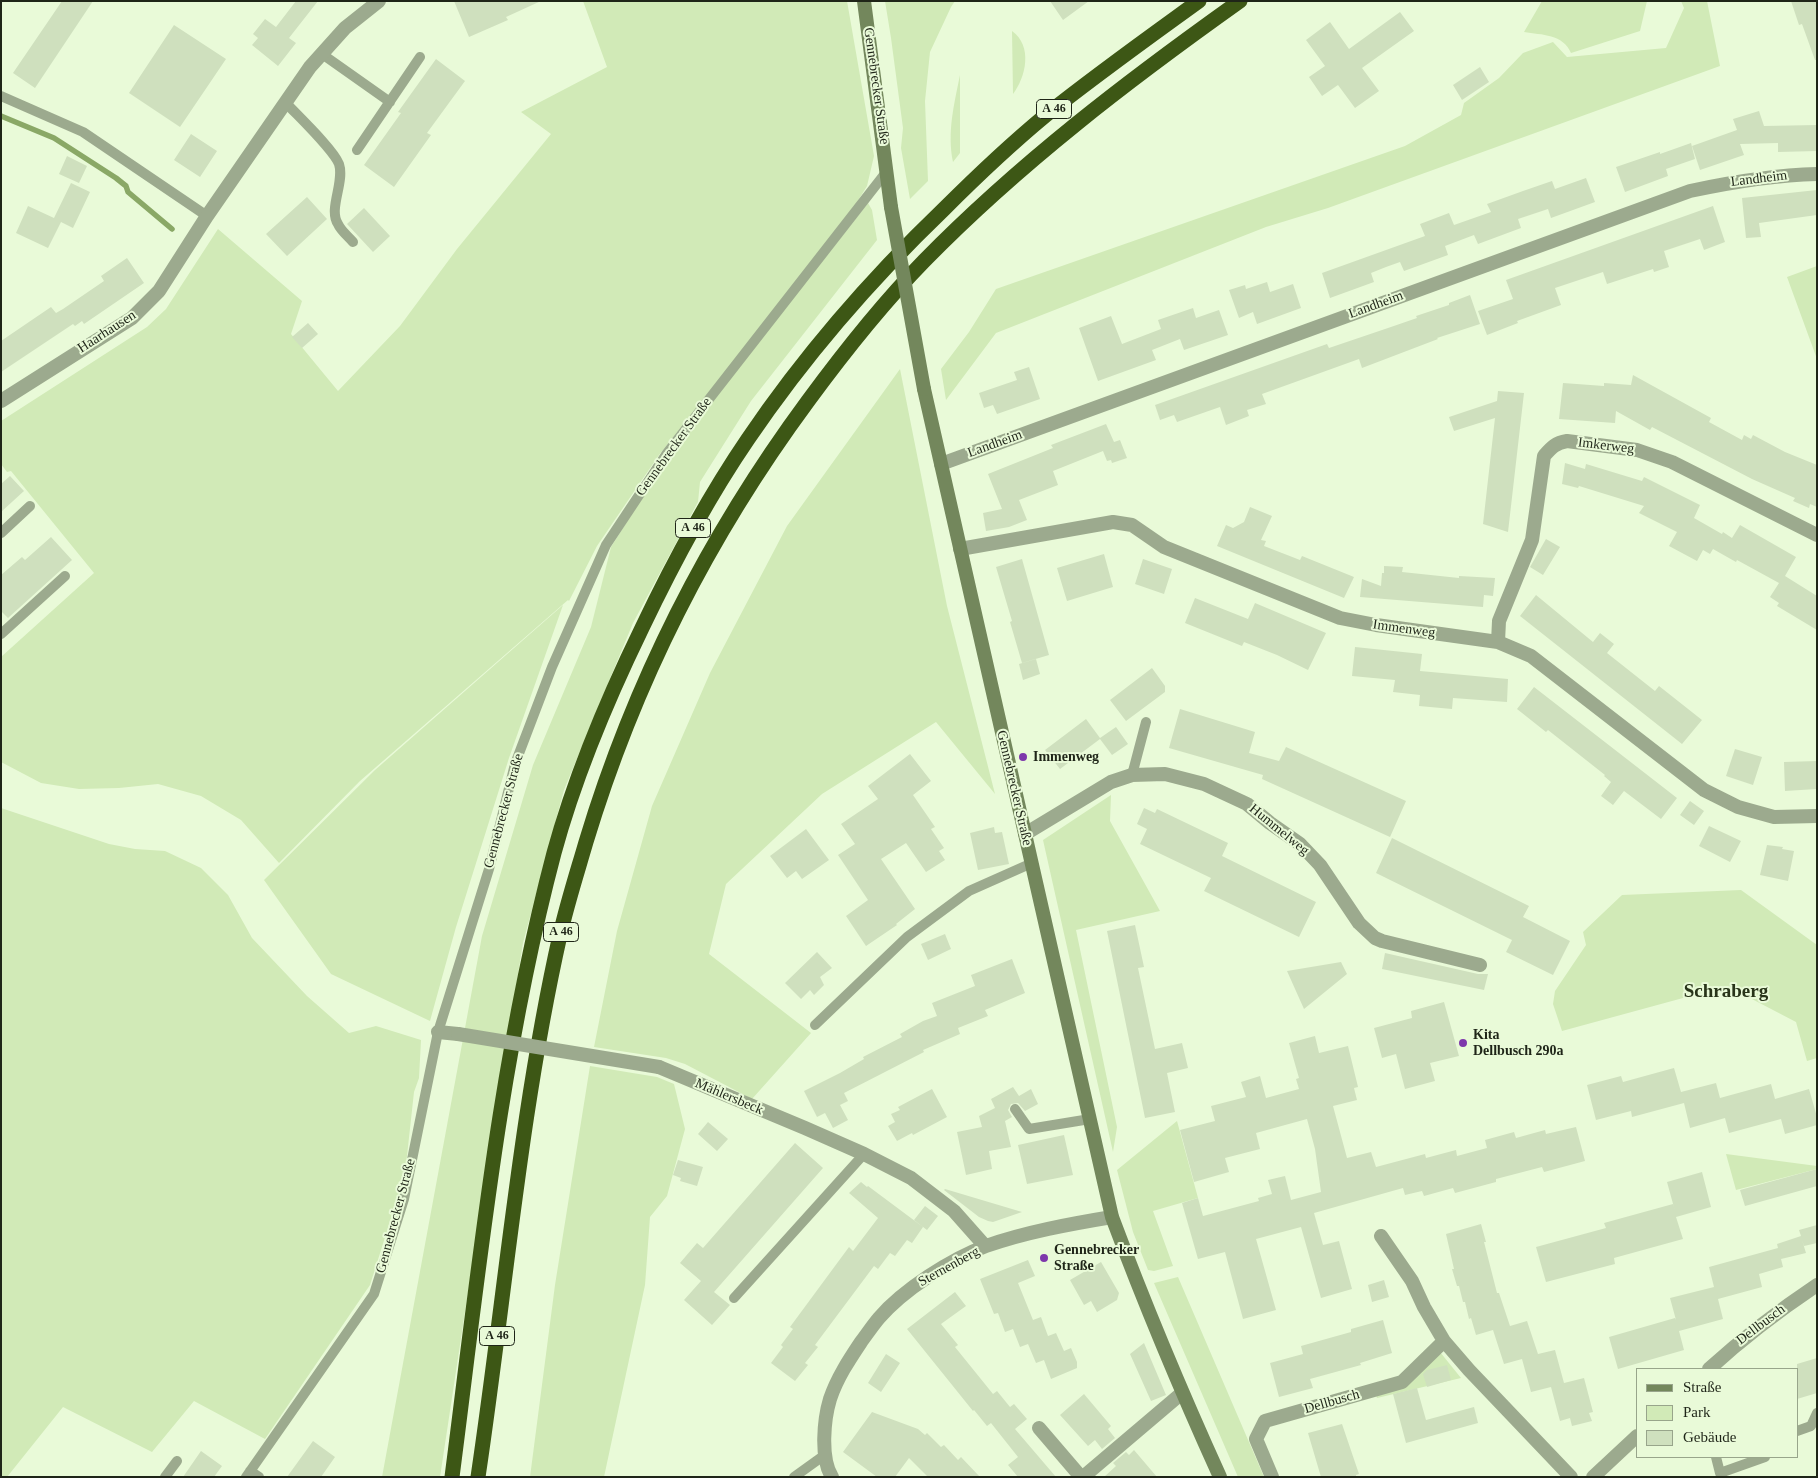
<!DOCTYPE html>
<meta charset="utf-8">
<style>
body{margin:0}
#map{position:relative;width:1818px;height:1478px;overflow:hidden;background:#e9fad8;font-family:"Times New Roman",serif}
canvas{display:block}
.frame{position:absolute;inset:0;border:2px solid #1f2518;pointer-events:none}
.legend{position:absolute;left:1636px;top:1368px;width:162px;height:90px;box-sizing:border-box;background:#e9fad8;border:1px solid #98a58b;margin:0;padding:6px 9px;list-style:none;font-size:15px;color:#1f2518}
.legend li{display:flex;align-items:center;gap:10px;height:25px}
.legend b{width:25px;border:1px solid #98a58b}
</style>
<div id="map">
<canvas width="1818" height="1478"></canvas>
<div class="frame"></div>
<ul class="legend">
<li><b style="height:6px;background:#73875c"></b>Straße</li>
<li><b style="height:14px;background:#d1eab7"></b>Park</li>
<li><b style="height:14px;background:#cfe0be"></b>Gebäude</li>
</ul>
</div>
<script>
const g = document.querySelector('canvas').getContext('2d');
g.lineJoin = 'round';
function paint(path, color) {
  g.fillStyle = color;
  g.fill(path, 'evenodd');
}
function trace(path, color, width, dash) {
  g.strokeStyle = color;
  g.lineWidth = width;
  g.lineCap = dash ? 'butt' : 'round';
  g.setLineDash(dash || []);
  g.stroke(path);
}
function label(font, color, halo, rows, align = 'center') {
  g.font = font + ' "Times New Roman",serif';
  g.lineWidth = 4;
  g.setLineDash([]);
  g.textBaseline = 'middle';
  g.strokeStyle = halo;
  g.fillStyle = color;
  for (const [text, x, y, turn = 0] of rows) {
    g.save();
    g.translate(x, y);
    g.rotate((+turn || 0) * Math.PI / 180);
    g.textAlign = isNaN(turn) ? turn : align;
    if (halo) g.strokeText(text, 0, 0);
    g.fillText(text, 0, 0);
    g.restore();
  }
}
const green = new Path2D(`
 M583,1H847L874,156L867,186L846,220L659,455L597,546L569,601L568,600L360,781L279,863L241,820L201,796L158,784L119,788L79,789L41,783L1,762V657L94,573L11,471L7,472L1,464V421L147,327L166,309L218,229L302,301L291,334L338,391L400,326L457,249L551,134L521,112L607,67Z
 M885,1H955L951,7L930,52L925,101L928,181L910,199L901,148L903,128L891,38Z
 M1542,1H1647L1640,31L1571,53C1563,34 1542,35 1524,32Z
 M1681,1H1707L1720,66L1328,208L1266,227L996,333L946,400L941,369L969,332L996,289L1405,146L1461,115L1464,103L1499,78L1523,53L1553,42L1567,57L1666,48L1684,8Z
 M1012,31C1033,46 1026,77 1013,94Z
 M960,75V153L953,162C947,132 954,105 960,75Z
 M868,203L872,210L877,240L751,401L700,482L698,502L633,623L564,790L523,943L486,1173L440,1477H382L482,936L533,765L591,627L611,547L669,455Z
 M1817,266V359L1787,277Z
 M900,369L947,606L995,794L936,722L822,794L726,884L709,954L811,1033L752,1099L685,1064L666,1058L594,1047L617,931L652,806L710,673L787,526Z
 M563,605L509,758L456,927L430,1021L331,974L264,880L375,770Z
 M1111,795L1110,821L1160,911L1076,930L1117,1127L1113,1152L1043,840Z
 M1,808L109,844L135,849L165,851L201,868L228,895L252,938L307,996L349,1033L376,1026L421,1040L419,1078L414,1092L405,1174L370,1285L265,1439L194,1401L152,1452L63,1407L7,1477H1Z
 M1741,890L1817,945V1058L1807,1061L1796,1022L1727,986L1562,1031L1553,1004L1555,991L1586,945L1583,932L1622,895Z
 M590,1066L657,1077L674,1084L685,1129L667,1196L650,1217L645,1285L604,1477H530L555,1285Z
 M1177,1121L1198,1198L1153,1211L1173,1266L1154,1271L1148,1270L1133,1232L1117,1170Z
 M1726,1154L1817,1166V1169L1736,1190Z
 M1178,1277L1264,1477H1238L1154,1283Z
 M1440,1352L1461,1378L1377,1398L1376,1395Z`);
const stream = new Path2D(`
 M1,116L54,138L116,178L126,186L128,192L172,229`);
const building = new Path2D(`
 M62,1H93L35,88L13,73Z
 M296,1H318L289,38L296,43L278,66L252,45L258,38L253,34L265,19L276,27Z
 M454,1H541L506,17L508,20L469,37Z
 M1050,1H1089L1063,20Z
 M1791,1H1817V60H1815L1802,24L1799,25Z
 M1400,12L1414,31L1362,68L1379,91L1355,108L1338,85L1322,96L1309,77L1325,66L1306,40L1330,22L1349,49Z
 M174,25L226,59L180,127L129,93Z
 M436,59L465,81L427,133L431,135L394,187L364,165L401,113L398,112Z
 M1480,67L1489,82L1462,100L1453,85Z
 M1759,111L1764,126L1817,125V151L1778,152V143L1740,144L1744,155L1700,170L1692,146L1737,130L1733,119Z
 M191,134L217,151L200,177L174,160Z
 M1691,143L1695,159L1666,169L1668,176L1625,192L1616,167L1660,152V154Z
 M67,156L87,166L79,183L59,174Z
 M1586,178L1595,202L1551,218L1548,209L1518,219L1521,228L1478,244L1474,235L1445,246L1448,255L1404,271L1400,262L1386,267L1371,273L1374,282L1330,298L1322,273L1425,236L1420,224L1449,213L1454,225L1491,212L1487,204L1523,191L1552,181L1555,189Z
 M71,183L90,192L73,228L61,222L48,248L16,233L28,206L54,218Z
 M1817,190V215L1759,223L1761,237L1746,238L1742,198Z
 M307,197L327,219L287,256L266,234Z
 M1713,206L1725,242L1704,250L1700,239L1664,251L1669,267L1654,272L1653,269L1607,284L1603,272L1555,288L1561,305L1517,321L1518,323L1487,335L1478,311L1513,299L1506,280Z
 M364,208L390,236L373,252L347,224Z
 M127,258L144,283L84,324L82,321L75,326L73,324L1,372V341L51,307L56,313L63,309L104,281L101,276Z
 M1267,282L1270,292L1293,284L1301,308L1257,324L1253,312L1239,318L1229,290L1245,285L1246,289Z
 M1470,295L1480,324L1437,338L1438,339L1362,368L1359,359L1262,394L1266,404L1247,410L1249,416L1226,425L1220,407L1177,422L1174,415L1160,420L1155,405L1327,344L1329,348L1388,328L1417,318L1416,316L1449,305V303Z
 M1193,308L1196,318L1219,310L1228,335L1184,350L1180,339L1152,350L1156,360L1098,381L1079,328L1111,316L1122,344L1161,329L1158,320Z
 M308,323L318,334L302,348L292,337Z
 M1029,367L1040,399L997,414L993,405L984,408L979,393L1017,380L1014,372Z
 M1633,375L1711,418L1709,422L1742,440L1744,435L1751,439L1753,435L1785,452L1817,465V507L1810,504L1809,508L1793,501L1795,498L1752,479L1652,427L1650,430L1616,411L1615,423L1559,419L1563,383L1604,386V383L1631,385Z
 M1498,391L1524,393L1508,532L1483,524L1495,418L1454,431L1449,417L1497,401Z
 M1106,424L1114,442L1120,440L1127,458L1112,463L1111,460L1107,461L1103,451L1053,471L1058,485L1019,500L1027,520L1009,527L986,531L983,513L1002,509L988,474L1053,448L1051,445Z
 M1565,463L1585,469L1586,464L1642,481L1644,477L1700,505L1694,518L1722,534L1723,532L1732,538L1740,525L1796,557L1785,576L1817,596V630L1777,606L1779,603L1770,597L1779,583L1737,560L1736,562L1713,549L1710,554L1703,550L1697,561L1669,546L1677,532L1639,513L1644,506L1579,486L1578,488L1562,484Z
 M10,476L24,491L1,512V484Z
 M1250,507L1272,516L1261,540L1266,541L1264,546L1300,560L1302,556L1354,577L1344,598L1217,546L1226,525L1233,528L1244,522Z
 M51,537L72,560L8,618L1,611V575L22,557L25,560Z
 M1546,539L1560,547L1543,575L1530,567Z
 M1104,554L1113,587L1067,601L1057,568Z
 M1022,559L1049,655L1022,663L1010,622L1012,621L996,567Z
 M1143,559L1172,569L1164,594L1135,584Z
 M1384,566L1403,567L1402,572L1459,578V576L1495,578L1493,596L1484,595L1483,607L1360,597L1362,579L1381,586L1382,573H1384Z
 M1536,595L1593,642L1600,633L1614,644L1607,653L1655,691L1659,686L1702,720L1682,744L1520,616Z
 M1195,598L1248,619L1255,603L1326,633L1308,670L1277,655L1244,642L1242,646L1185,623Z
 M1355,647L1422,654L1420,671L1508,679L1507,702L1453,698L1452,709L1419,706L1420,695L1393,692L1395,680L1352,676Z
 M1036,659L1040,674L1023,680L1019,664Z
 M1152,668L1165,686V692L1126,721L1110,700Z
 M1534,687L1677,798L1661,819L1624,791L1613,805L1601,796L1611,782L1604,776L1605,775L1548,730L1546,732L1517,709Z
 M1180,709L1255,732L1249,753L1279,761L1286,747L1406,801L1390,837L1262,779L1263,775L1169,748Z
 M1086,719L1100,738L1116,727L1128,744L1112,755L1100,739L1060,769L1045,750Z
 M1735,749L1762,757L1753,785L1726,776Z
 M910,754L931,781L913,795L935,827L931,829L944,848L939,851L945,860L926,872L906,843L881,859L915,909L896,924L897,925L866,946L846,916L868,900L838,855L855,844L841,824L878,799L868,786Z
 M1817,761V789L1785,791L1784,762Z
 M1690,801L1704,811L1694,825L1680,815Z
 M1144,808L1155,813L1157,809L1228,843L1222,856L1316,902L1299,937L1204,891L1211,878L1140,844L1147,829L1137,824Z
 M1709,826L1741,841L1730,862L1699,846Z
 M994,827L995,833L1002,832L1009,864L978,870L970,833Z
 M806,829L829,860L802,879L796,871L787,878L770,856Z
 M1392,838L1529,906L1523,917L1570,941L1553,975L1506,952L1512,940L1376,873Z
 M1767,845L1783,847L1782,849L1794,851L1788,881L1760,875Z
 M1135,925L1144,967L1138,968L1155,1049L1182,1043L1188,1068L1167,1073L1175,1112L1145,1118L1107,931Z
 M945,934L951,949L928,960L921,944Z
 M817,952L832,968L820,977L824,985L814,995L810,990L801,999L785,983Z
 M1385,953L1478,974H1488L1484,990L1382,969Z
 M1012,959L1025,993L985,1010L988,1016L958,1028L960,1034L923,1050L924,1052L844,1093L848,1101L840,1105L848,1120L833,1128L825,1113L817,1117L804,1091L840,1073L864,1059L863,1057L902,1037L900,1034L923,1021L937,1016L932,1003L975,986L971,975Z
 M1341,962L1347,974L1304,1009L1287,971Z
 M1444,1002L1459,1056L1430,1063L1435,1081L1405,1089L1396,1054L1382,1058L1374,1028L1412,1018L1411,1011Z
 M1315,1036L1319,1053L1348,1046L1358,1087L1354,1088L1357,1100L1333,1106L1347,1158L1371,1152L1376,1167L1425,1154L1426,1158L1456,1150L1457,1156L1487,1148L1485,1140L1514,1132L1516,1138L1545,1130L1546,1134L1576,1127L1585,1161L1544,1172L1542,1167L1496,1179V1182L1455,1193L1453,1188L1424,1196L1422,1191L1405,1195L1403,1188L1314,1213L1323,1245L1339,1241L1352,1289L1321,1298L1301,1227L1256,1239L1276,1310L1243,1319L1225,1252L1198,1259L1182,1203L1198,1198L1203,1216L1259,1201L1258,1198L1272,1194L1268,1180L1285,1176L1291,1200L1321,1192L1315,1149L1307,1119L1256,1133L1260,1149L1225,1158L1229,1172L1194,1182L1180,1130L1215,1121L1211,1106L1246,1097L1241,1082L1260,1076L1266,1098L1299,1089L1296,1079L1299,1078L1289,1043Z
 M1674,1068L1681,1092L1716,1083L1720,1098L1771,1084L1775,1099L1809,1089L1817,1117V1125L1785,1134L1781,1119L1729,1133L1725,1118L1690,1128L1684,1103L1632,1117L1631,1111L1596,1120L1587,1085L1621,1076L1623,1082Z
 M1013,1087L1019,1096L1031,1089L1038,1104L1025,1111L1018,1103L1011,1104L1008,1110L1012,1117L1005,1121L1011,1147L989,1151L992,1169L966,1175L957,1132L982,1127L979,1116L995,1108L991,1099Z
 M932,1089L947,1117L913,1135L912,1133L897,1141L888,1126L895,1122L891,1114L900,1110L898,1107Z
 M708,1122L728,1139L717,1151L698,1134Z
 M1064,1135L1073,1175L1027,1184L1018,1145Z
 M795,1143L823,1168L714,1292L730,1305L712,1325L684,1300L701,1281L680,1263L697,1243L703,1248Z
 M678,1160L703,1167L697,1186L680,1181L681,1178L673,1175Z
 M1817,1169V1186L1745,1206L1740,1190Z
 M1702,1172L1711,1207L1676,1217L1683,1239L1614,1258L1615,1264L1546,1282L1536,1247L1606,1228L1604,1223L1673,1204L1675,1211L1667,1182Z
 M861,1182L867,1187L868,1186L923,1227L912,1243L907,1240L895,1256L890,1253L878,1269L874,1266L815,1345L818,1347L805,1363L808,1365L795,1381L771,1363L783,1347L781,1345L793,1329L790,1327L849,1247L853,1251L878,1218L849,1193Z
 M945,1189L1022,1212L993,1222L988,1221L979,1217L944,1190Z
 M925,1206L938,1216L927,1230L914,1220Z
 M1481,1224L1486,1242H1484L1497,1293H1499L1510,1326L1527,1321L1538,1354L1555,1350L1564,1383L1584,1378L1593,1412L1589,1413L1592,1421L1572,1426L1570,1418L1560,1421L1551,1387L1531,1392L1522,1359L1504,1364L1493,1330L1476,1335L1471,1318L1469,1319L1465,1302H1463L1459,1286H1457L1452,1269H1454L1446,1234Z
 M1817,1225V1243L1804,1246L1802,1240L1806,1253L1781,1259L1783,1267L1759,1274L1762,1287L1718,1299L1723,1319L1679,1331L1684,1350L1618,1369L1609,1337L1675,1318L1676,1320L1670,1298L1714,1287L1709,1267L1778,1248L1777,1244L1801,1236L1799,1230Z
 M1028,1260L1035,1276L1018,1283L1033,1320L1041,1317L1048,1336L1056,1333L1064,1351L1071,1348L1077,1362V1368L1051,1379L1044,1360L1036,1363L1028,1344L1020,1347L1013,1329L1005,1332L998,1313L994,1314L980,1279Z
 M1101,1262L1119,1293L1117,1300L1097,1312L1091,1301L1084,1305L1070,1280Z
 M1384,1280L1389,1297L1372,1302L1368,1285Z
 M955,1292L966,1306L941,1324L958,1345L955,1347L993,1394L997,1391L1010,1407L1014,1404L1027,1419L1015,1429L1056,1477H1018L1008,1465L1018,1457L991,1423L987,1426L974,1410L973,1411L907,1329Z
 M1383,1320L1392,1353L1360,1363L1361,1365L1310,1379L1313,1388L1279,1397L1270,1363L1303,1354L1301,1346L1351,1332V1329Z
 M1144,1343L1166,1395L1151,1401L1130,1354Z
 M886,1354L900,1363L881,1392L868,1383Z
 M1817,1358V1393L1797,1399V1364Z
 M1447,1365L1451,1380L1427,1387L1423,1374L1427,1370Z
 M1417,1388L1426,1420L1474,1407L1478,1423L1406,1443L1393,1394Z
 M1084,1394L1111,1426L1108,1429L1115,1438L1102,1449L1095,1440L1088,1446L1060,1415Z
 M872,1412L918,1429L925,1435L927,1433L941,1447L944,1445L958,1460L961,1457L980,1477H928L909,1458L895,1477H877L843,1452Z
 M1342,1424L1359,1474L1356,1475V1477H1321L1308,1433Z
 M313,1441L335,1457L321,1477H287Z
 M1134,1450L1157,1477H1104L1116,1466L1113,1463L1126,1452L1129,1455Z
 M201,1451L222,1466L214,1477H183Z`);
const service = new Path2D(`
 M322,54L390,102
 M1,96L83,132L207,216
 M286,103C298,116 333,149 339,164C345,182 328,209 338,224C341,231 348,236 353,242
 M357,150L420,57
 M1,533L30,506
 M1,634L65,576
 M1132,775L1146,722
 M815,1025L907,937L969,891L1032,863
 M1015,1109L1029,1129L1090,1119
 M734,1298L864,1154
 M1797,1431L1811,1426L1817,1413
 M1716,1457L1720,1473
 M250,1471L259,1477
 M165,1477L177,1461
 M246,1477L374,1294L404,1199L438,1032L489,869L515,764L552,667L606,545L667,453L887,171
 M794,1477L826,1454
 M1722,1477L1720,1473L1765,1457`);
const minor = new Path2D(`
 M1,401L132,318L159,291L207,216L310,67L345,28L379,1
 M941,464L1690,191C1732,182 1773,175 1817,174
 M960,549L1113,522L1132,525L1164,547L1340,618L1376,625L1498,642L1531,656L1704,790L1738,807L1774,817L1817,816
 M1498,642L1499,621L1532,540L1544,456C1551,448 1555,443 1567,441L1637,450L1672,462L1817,535
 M1025,834L1111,782L1132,775L1165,774L1204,784L1247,804L1270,823L1300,844L1320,865L1359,923L1375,938L1382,941L1480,965
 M438,1032L458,1034
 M659,1067L805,1128L864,1154L911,1178L954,1211L985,1246
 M1381,1236L1412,1281L1424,1307L1444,1341L1469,1370L1571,1477
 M1709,1369C1743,1338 1778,1311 1817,1285
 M1039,1428L1081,1477
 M832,1477C820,1458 824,1419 830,1399C837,1378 849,1360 861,1342C867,1334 873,1325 879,1318C903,1290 951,1259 986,1246C1026,1232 1070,1224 1112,1217
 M1083,1477L1182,1393
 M1272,1477L1256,1439L1265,1421L1402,1382L1444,1341
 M1593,1477L1637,1436`);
const secondary = new Path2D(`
 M864,1L891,207
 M924,389L1112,1217C1145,1305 1181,1391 1220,1477`);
const motorway = new Path2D(`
 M452,1477C479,1268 500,1057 554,853C575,776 607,700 642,628C673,563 707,499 748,439C805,355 871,279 944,209C977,176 1011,144 1046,115C1096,75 1148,38 1199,1
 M478,1477C505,1296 520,1113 560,935C567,904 577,873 586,842C634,683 709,535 808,401C844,352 882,304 924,261C1020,163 1129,80 1240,1`);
const minorBridge = new Path2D(`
 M458,1034L659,1067`);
const secondaryBridge = new Path2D(`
 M891,207L924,389`);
const markers = [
 [1023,757,5,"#7d37ab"],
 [1463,1043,5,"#7d37ab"],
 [1044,1258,5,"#7d37ab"]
];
const shields = [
 [1054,109,35],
 [693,528,35],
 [561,932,35],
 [497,1336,35]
];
const shieldNames = [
 ["A 46",1054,109],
 ["A 46",693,528],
 ["A 46",561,932],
 ["A 46",497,1336]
];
const streetNames = [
 ["Gennebrecker Straße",876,86,82],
 ["Landheim",1759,179,-7],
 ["Landheim",1376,305,-20],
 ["Haarhausen",107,332,-33],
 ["Landheim",995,444,-20],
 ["Imkerweg",1606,446,7],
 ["Gennebrecker Straße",674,447,-54],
 ["Immenweg",1404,629,8],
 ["Gennebrecker Straße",1014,788,77],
 ["Gennebrecker Straße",504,811,-75],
 ["Hummelweg",1279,830,39],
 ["Mählersbeck",729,1097,23],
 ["Gennebrecker Straße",396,1216,-75],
 ["Sternenberg",949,1267,-29],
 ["Dellbusch",1761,1325,-37],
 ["Dellbusch",1332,1402,-16]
];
const poiNames = [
 ["Immenweg",1033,757],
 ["Kita",1473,1035],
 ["Dellbusch 290a",1473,1051],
 ["Gennebrecker",1054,1250],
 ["Straße",1054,1266]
];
const districtNames = [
 ["Schraberg",1726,992]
];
paint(green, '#d1eab7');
trace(stream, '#8aa866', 5.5);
paint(building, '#cfe0be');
trace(service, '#9caa8e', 10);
trace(minor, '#9caa8e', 14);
trace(secondary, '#73875c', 14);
trace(motorway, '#3d5715', 15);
trace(minorBridge, '#9caa8e', 14);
trace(secondaryBridge, '#73875c', 14);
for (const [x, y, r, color] of markers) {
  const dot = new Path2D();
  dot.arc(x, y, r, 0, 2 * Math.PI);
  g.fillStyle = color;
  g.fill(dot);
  trace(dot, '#e9fad8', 2);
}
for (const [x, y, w] of shields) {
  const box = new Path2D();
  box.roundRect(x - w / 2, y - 9.5, w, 19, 4);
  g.fillStyle = '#e9fad8';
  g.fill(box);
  trace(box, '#1f2518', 1);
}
label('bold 12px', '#1f2518', null, shieldNames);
label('14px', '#1f2518', '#e9fad8', streetNames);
label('bold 14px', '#1f2518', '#e9fad8', poiNames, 'left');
label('bold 19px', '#283419', '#e9fad8', districtNames);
</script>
